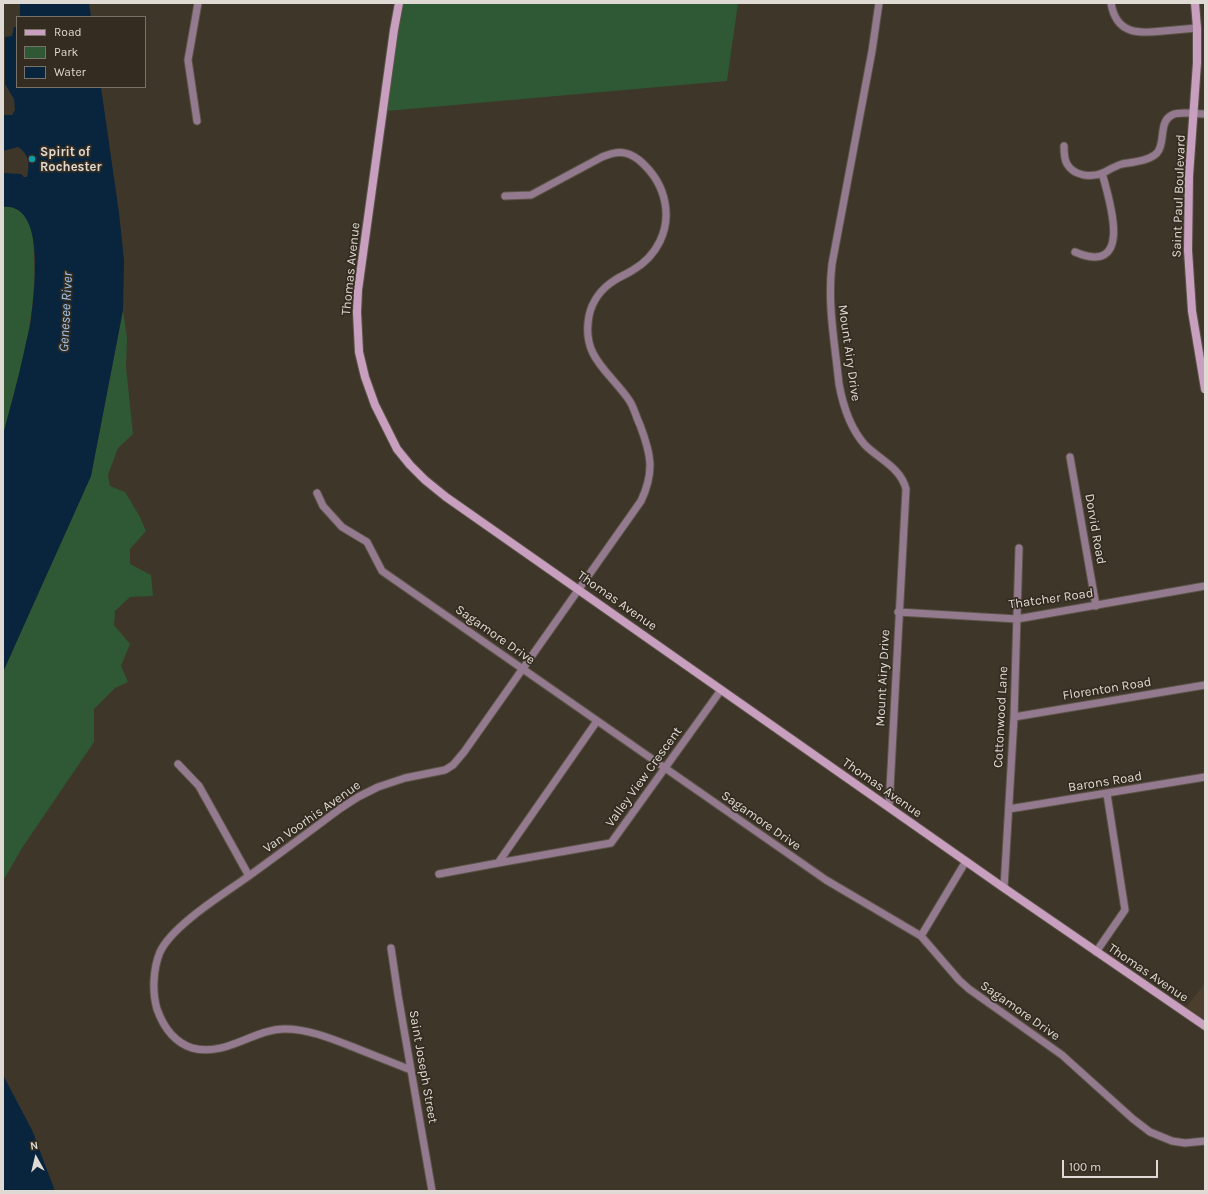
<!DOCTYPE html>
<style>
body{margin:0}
#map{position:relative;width:1208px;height:1194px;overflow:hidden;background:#3e3629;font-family:Karla,sans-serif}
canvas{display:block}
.frame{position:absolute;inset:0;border:4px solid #dfdad3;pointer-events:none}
.legend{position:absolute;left:16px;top:16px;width:130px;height:72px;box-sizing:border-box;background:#342c20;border:1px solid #787268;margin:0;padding:5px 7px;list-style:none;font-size:12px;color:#dfdad3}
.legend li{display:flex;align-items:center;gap:8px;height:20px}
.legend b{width:20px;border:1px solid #787268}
.north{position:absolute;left:16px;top:1138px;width:40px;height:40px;-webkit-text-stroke:3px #342c20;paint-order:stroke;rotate:352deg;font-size:11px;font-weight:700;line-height:16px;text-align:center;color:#dfdad3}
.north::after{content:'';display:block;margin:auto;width:14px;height:18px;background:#dfdad3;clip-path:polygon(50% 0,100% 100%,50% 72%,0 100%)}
.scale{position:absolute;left:1062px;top:1160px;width:96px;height:18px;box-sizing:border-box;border:2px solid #dfdad3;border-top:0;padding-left:5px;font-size:12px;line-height:14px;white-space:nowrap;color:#dfdad3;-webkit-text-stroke:3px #342c20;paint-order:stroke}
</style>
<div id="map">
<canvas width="1208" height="1194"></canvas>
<div class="frame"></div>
<ul class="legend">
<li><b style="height:5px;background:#c89fbf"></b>Road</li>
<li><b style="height:11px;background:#2f5934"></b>Park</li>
<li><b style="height:11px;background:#09253e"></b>Water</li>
</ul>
<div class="north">N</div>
<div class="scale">100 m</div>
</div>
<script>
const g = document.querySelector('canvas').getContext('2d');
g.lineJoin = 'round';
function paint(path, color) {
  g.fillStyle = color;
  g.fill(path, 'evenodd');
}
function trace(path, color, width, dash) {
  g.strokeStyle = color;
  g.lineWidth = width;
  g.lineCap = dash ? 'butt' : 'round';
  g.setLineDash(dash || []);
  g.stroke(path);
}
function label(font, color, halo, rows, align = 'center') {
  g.font = font + ' Karla,sans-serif';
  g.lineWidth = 3.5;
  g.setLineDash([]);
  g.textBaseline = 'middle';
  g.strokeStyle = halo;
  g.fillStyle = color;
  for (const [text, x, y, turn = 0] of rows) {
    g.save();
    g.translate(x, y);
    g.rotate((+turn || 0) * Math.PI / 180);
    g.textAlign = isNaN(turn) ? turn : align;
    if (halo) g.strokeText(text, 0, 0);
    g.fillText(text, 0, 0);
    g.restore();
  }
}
const built = new Path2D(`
 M1205,972V1021L1186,1007L1203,986Z`);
const green = new Path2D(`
 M401,3H738L727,81L386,111Z
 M9,206C16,209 22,211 26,218C34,230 34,245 34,259C37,319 18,378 3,435V207Z
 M123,310L127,338L126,367L133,434L118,448L108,475L110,486L125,492L140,517L146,531L130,549V564L151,575L153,596L130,597L115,611L114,625L130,644L121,666L128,682L115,688L94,709V742L22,848L3,881V672L91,476Z`);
const water = new Path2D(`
 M20,3H89L91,17H20Z
 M14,27H17V87H101L119,213L124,260L123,310L91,476L3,672V435C10,408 18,380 24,352C26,342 29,331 31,320C34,295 47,202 3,207V173L21,174L24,177H27C30,164 29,154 18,147L3,151V115H12L15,110L14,99L5,84V37L12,36Z
 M3,1075L32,1130L55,1191H3Z`);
const street = new Path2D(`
 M879,3L872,51L832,264C827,304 835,344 839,384C843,406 850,428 865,445C879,459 901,468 906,489L889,807
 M1111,3C1116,34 1138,34 1163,31C1174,30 1186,29 1197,28
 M197,121L188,60L198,3
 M1064,146C1064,152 1064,159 1067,164C1074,176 1091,178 1103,173C1109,170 1115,166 1122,164C1133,162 1149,161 1157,153C1166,143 1158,122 1172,115C1179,111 1196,114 1205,114
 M1075,252C1134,277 1110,201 1102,173
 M1070,457L1096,606
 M317,493L323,506L342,527L367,542L382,571L826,880L921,936L959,980L969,989L1062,1055L1133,1119L1150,1132L1172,1141L1185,1143L1205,1141
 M898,612L1017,619L1205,586
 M1014,717L1205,685
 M178,764L199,786L249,876
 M1009,809L1205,777
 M498,863L611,843L721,690
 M439,874L498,863L597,721
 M1004,888L1014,717L1019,548
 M921,936L966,861
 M391,948L398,995L432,1191
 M1096,952L1125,910L1107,794
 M411,1070C393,1063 376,1056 358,1049C335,1040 310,1029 285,1029C253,1029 227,1057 192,1048C174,1042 163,1026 157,1009C152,992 153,969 160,952C172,926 222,895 246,878C278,855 310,831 341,808L358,797L378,787L405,778L445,770L453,765L464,752L641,501C655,471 651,454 640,425C636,417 634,407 629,400C609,371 581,357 589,316C592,301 602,288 615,280C621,276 627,274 633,270C657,256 670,230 665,203C662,186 652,171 639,160C626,150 616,151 602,157L531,195L505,196`);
const secondary = new Path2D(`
 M399,3L394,30L358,290L357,312L359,352L365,377L375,405L397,449L410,465L425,480L446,497L1004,888L1205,1026
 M1195,3L1197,28V63L1189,176L1188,250L1192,311L1205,389`);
const markers = [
 [32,159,4,"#0f9aa8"]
];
const poiNames = [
 ["Spirit of",40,152],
 ["Rochester",40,167]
];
const streetNames = [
 ["Saint Paul Boulevard",1179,196,-88],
 ["Thomas Avenue",351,269,-84],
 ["Mount Airy Drive",849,353,82],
 ["Dorvid Road",1095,529,80],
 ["Thatcher Road",1051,599,-8],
 ["Thomas Avenue",617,601,35],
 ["Sagamore Drive",495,635,35],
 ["Mount Airy Drive",883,678,-87],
 ["Florenton Road",1107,689,-9],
 ["Cottonwood Lane",1001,717,-87],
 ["Valley View Crescent",644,777,-54],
 ["Barons Road",1105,782,-9],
 ["Thomas Avenue",882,788,35],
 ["Van Voorhis Avenue",312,817,-35],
 ["Sagamore Drive",761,821,35],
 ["Thomas Avenue",1148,973,34],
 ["Sagamore Drive",1020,1011,35],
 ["Saint Joseph Street",423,1067,80]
];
const waterNames = [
 ["Genesee River",66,312,-87]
];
paint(built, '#4b3e2c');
paint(green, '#2f5934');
paint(water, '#09253e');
trace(street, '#5b5448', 9);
trace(secondary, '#5b5448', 10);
trace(street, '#947a8e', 7);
trace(secondary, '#c89fbf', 8);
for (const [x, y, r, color] of markers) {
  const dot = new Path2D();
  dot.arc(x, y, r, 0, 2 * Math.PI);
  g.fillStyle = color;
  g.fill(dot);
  trace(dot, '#342c20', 1.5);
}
label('bold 13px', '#dfdad3', '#342c20', poiNames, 'left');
label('13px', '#dfdad3', '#342c20', streetNames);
label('italic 14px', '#9cc6f0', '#342c20', waterNames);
</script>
